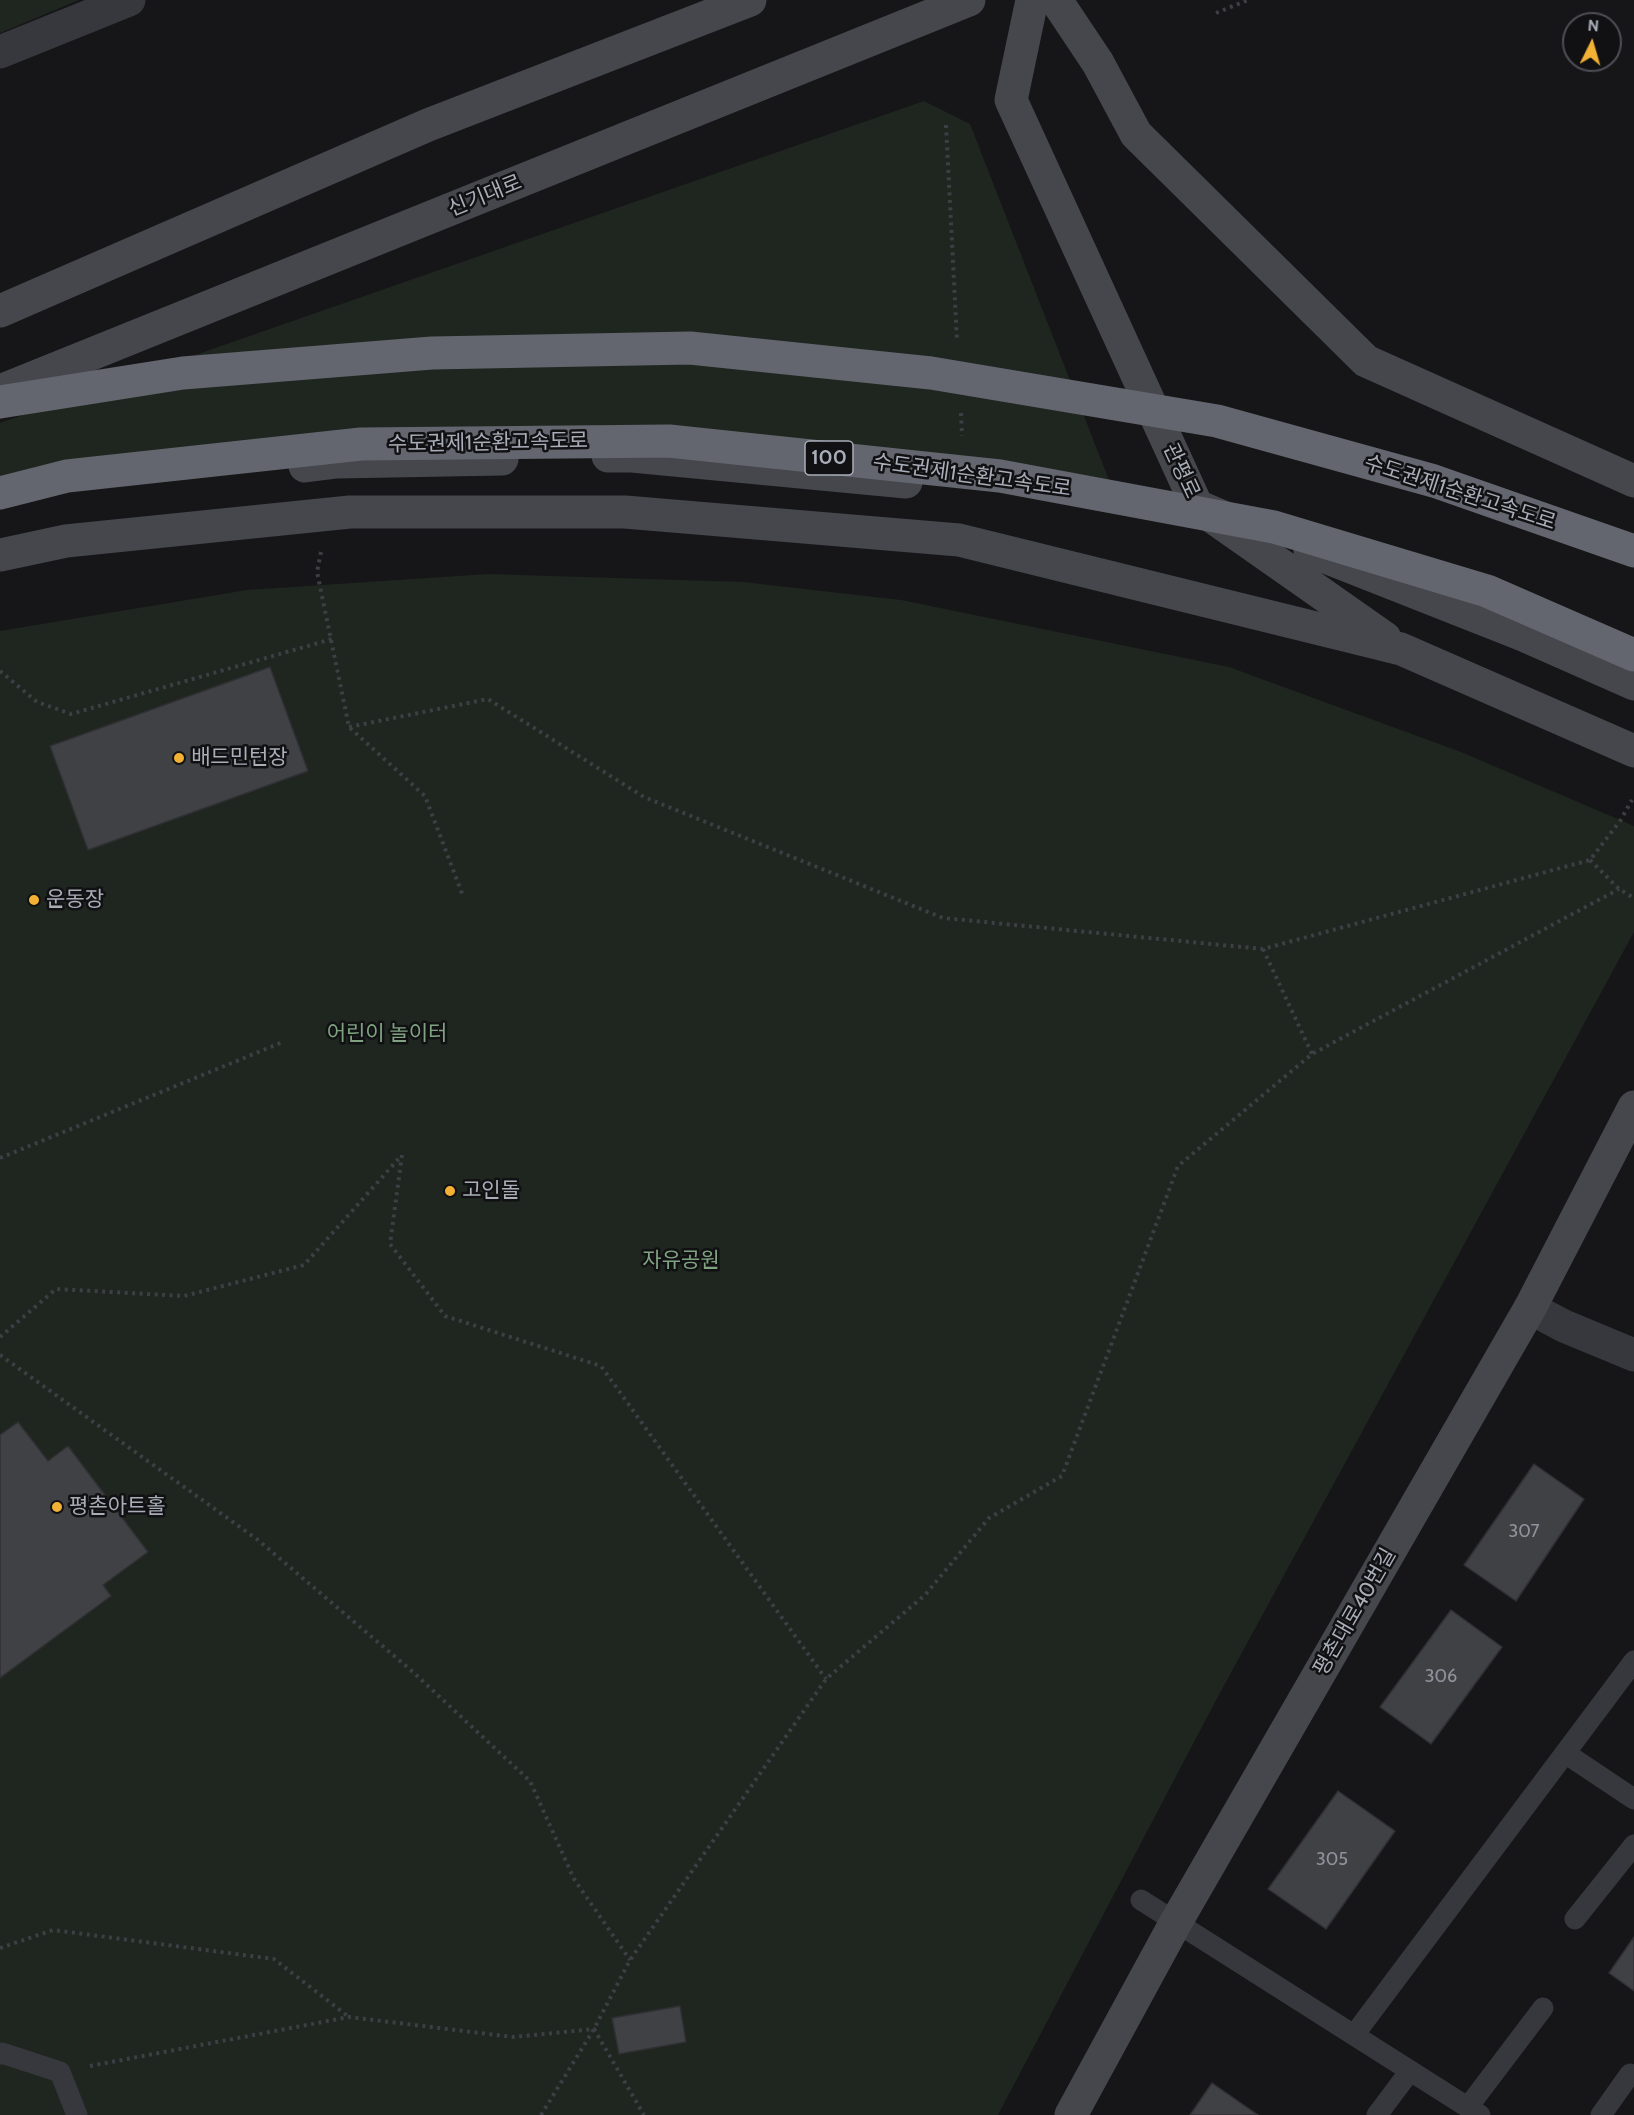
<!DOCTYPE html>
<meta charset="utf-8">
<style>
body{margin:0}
#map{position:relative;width:1634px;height:2115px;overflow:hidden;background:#161618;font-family:Cabin,sans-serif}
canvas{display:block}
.north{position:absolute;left:1562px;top:12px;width:60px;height:60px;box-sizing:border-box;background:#111113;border:2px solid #4d4f55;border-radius:50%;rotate:5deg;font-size:16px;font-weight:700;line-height:24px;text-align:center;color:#a8adb8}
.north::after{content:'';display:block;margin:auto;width:21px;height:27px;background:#f2b134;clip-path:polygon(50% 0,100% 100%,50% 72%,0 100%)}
</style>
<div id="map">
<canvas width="1634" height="2115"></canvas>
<div class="north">N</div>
</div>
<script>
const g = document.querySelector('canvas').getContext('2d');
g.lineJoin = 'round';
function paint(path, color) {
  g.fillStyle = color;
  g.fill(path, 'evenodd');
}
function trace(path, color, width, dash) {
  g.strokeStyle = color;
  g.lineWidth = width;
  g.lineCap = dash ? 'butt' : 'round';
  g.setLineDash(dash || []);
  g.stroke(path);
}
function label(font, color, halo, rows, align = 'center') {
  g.font = font + ' Cabin,"Noto Sans KR",sans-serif';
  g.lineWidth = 5;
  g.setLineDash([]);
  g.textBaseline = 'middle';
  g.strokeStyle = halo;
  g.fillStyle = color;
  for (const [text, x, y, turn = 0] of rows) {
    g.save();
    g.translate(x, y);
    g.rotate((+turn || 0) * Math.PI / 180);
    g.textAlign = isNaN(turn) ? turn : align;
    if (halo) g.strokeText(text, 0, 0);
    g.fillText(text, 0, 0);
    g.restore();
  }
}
const green = new Path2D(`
 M0,0H79L0,33Z
 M924,101L970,124L1114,493L640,431L0,478V423Z
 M488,574L743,582L901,600L1229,667L1461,752L1634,826V932L1214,1704L998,2115H0V631L247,590Z`);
const building = new Path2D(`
 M270,667L308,771L88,850L50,746Z
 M18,1422L48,1461L68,1446L148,1552L103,1585L111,1596L0,1678V1435Z
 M1534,1464L1584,1499L1516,1601L1464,1565Z
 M1451,1610L1502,1647L1431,1744L1380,1707Z
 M1338,1791L1395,1831L1326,1929L1268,1889Z
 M1634,1937V1991L1609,1973Z
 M680,2006L686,2042L619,2054L612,2018Z
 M1212,2083L1258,2115H1190Z`);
const path = new Path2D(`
 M1216,13L1248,0
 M946,125L957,340
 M961,413L962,436
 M321,552L317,572L349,727L425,796L463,896
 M0,671L37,702L71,714L332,639
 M349,727L488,699L644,797L943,918L1263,949L1590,860L1620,821L1632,800
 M1590,860L1619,889L1634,898
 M1263,949L1312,1054
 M402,1155L390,1244L445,1316L601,1366L826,1679
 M0,1158L283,1042
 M0,1337L56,1289L184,1296L304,1265L401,1156
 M0,1355L258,1540L413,1672L530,1781L574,1879L630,1960
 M0,1948L53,1930L274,1959L349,2017
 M90,2066L349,2017L513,2037L594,2029L644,2115
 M541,2115L594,2029L630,1960L826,1679L925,1595L989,1518L1062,1476L1178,1166L1312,1054L1619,889`);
const lane = new Path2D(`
 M1565,1753L1634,1799
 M1141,1900L1480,2115
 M1575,1919L1634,1845
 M1354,2035L1634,1661
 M0,2054L2,2053L60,2072L77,2115
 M1468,2107L1543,2008
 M1377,2115L1410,2071
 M1601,2115L1630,2074`);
const street = new Path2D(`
 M0,52L129,0
 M1530,1308L1564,1326L1634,1355`);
const secondary = new Path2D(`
 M1032,0L1011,100L1197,506L1223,517
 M1056,0L1098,63L1136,134L1366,361L1634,481
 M0,311L428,125L750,0
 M0,391L969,0
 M608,456H632L906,482
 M305,466L337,462L502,459
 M1204,511L1385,638
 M1310,551L1523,635L1634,684
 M0,555L66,541L350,512H625L959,540L1401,649L1634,751
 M1071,2115L1176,1922L1530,1308L1634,1107`);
const highwayBridge = new Path2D(`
 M0,402L183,373L432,353L690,348L931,373L1217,421L1434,481L1634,551
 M0,493L67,476L361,444L669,441L1000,476L1274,527L1487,591L1634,655`);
const markers = [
 [179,758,6,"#f2b134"],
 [34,900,6,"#f2b134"],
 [450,1191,6,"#f2b134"],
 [57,1507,6,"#f2b134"]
];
const numberNames = [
 ["307",1524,1532],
 ["306",1441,1677],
 ["305",1332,1860]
];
const shields = [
 [829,458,48]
];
const shieldNames = [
 ["100",829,458]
];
const streetNames = [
 ["신기대로",485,196,-22],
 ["수도권제1순환고속도로",488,443,-1],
 ["관평로",1181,471,65],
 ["수도권제1순환고속도로",972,476,8],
 ["수도권제1순환고속도로",1460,493,18],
 ["평촌대로40번길",1355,1612,-60]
];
const poiNames = [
 ["배드민턴장",191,758],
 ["운동장",46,900],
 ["고인돌",462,1191],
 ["평촌아트홀",69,1507]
];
const parkNames = [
 ["어린이 놀이터",387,1034],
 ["자유공원",681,1261]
];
paint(green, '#1e261f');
paint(building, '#404145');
trace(building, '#303034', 1.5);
trace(path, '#3d3f44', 4, [3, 4.5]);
trace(lane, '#37383d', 21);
trace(street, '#37383d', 33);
trace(secondary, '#45474d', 33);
trace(highwayBridge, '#63666e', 33);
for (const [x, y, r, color] of markers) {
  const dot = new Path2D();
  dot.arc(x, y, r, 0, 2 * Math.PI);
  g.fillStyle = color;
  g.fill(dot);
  trace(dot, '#111113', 2);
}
label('18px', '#8e929b', null, numberNames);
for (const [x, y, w] of shields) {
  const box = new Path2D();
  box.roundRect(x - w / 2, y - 17, w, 34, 4.5);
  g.fillStyle = '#111113';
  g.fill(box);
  trace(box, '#a8adb8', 1.5);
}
label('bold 20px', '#a8adb8', null, shieldNames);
label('21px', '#a8adb8', '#111113', streetNames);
label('21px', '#a8adb8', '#111113', poiNames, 'left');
label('21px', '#7fa381', '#111113', parkNames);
</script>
